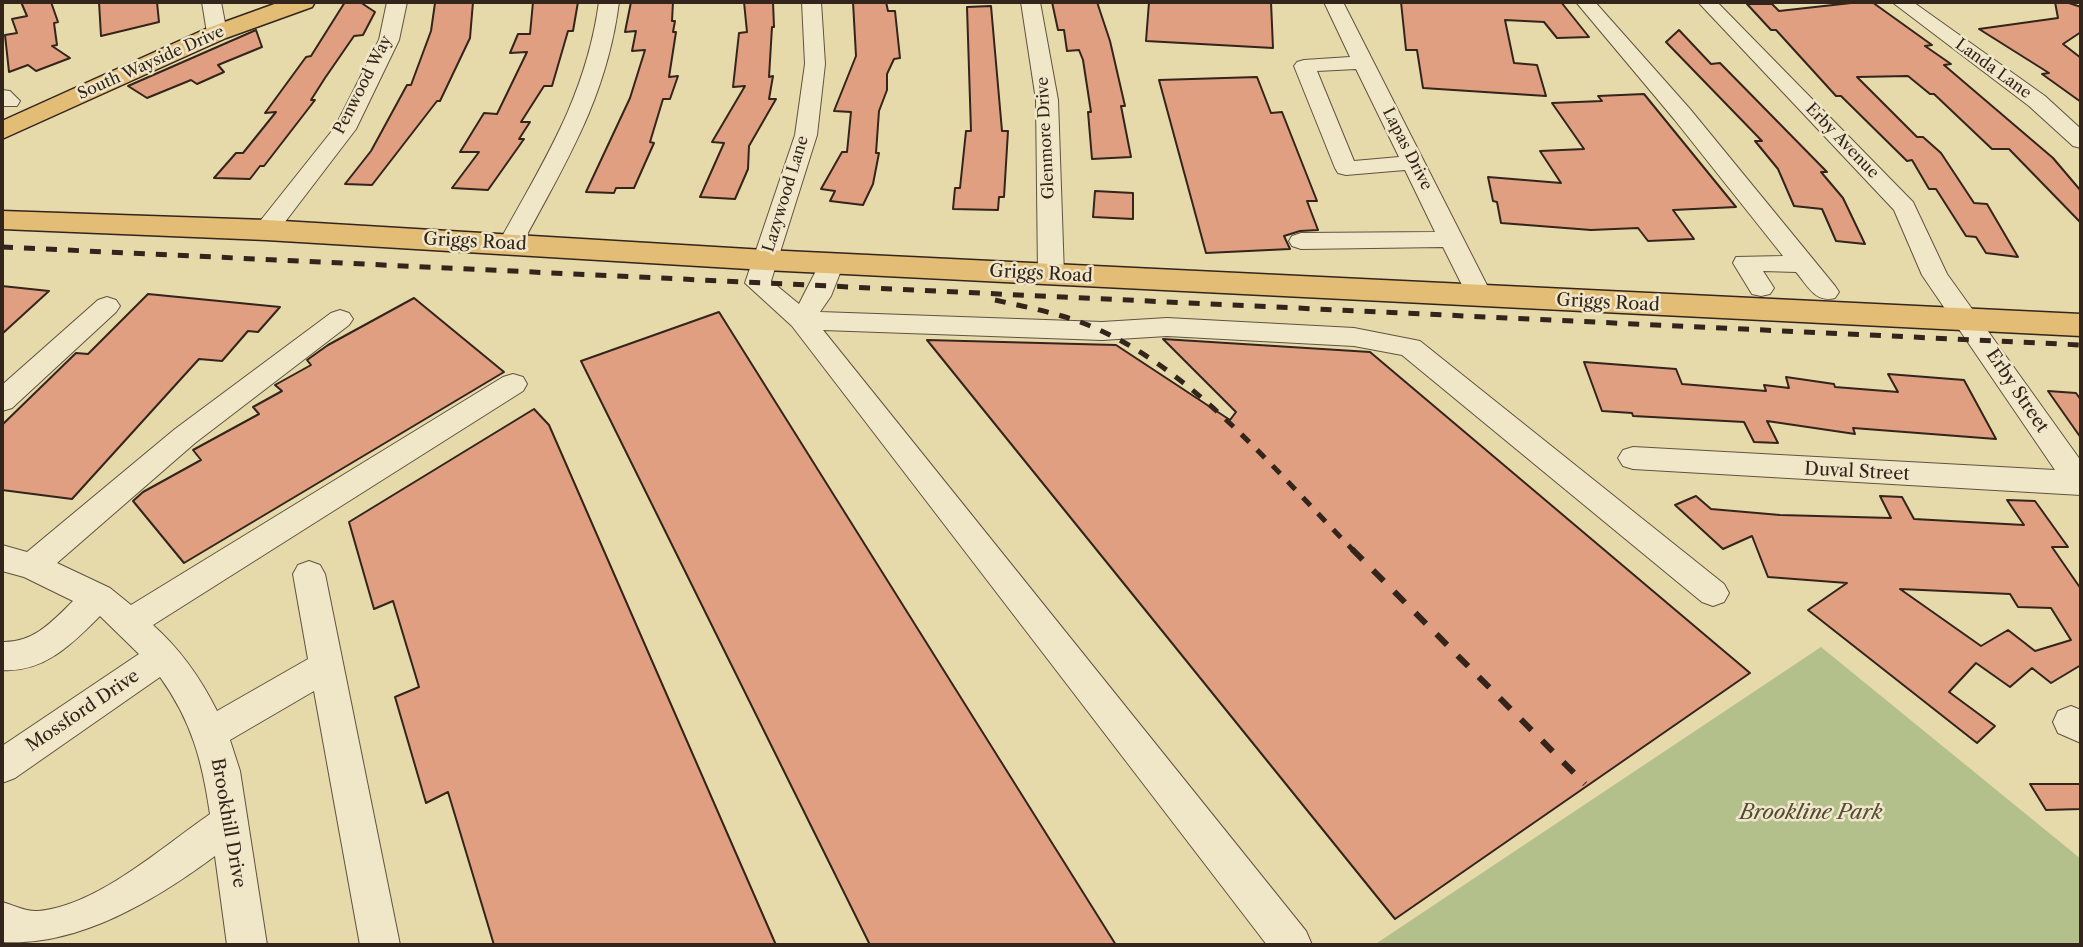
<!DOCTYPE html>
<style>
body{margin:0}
#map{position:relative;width:2083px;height:947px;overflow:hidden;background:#e6daab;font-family:"Libre Caslon Text",serif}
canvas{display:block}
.frame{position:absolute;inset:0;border:4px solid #33241c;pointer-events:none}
</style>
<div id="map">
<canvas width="2083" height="947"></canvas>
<div class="frame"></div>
</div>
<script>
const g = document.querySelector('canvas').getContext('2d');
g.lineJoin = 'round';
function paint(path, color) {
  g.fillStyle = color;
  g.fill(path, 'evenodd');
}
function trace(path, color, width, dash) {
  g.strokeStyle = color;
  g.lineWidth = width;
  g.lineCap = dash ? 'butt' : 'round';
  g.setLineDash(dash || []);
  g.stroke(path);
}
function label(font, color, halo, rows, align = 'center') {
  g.font = font + ' "Libre Caslon Text",serif';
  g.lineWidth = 5;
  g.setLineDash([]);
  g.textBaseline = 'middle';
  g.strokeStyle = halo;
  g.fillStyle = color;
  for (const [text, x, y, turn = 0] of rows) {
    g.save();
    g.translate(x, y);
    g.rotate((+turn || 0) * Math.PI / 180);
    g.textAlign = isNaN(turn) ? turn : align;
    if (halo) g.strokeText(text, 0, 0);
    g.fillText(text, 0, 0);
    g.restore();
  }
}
const green = new Path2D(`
 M1821,647L2081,859V945H1374Z`);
const building = new Path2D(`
 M21,2H51L58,22L54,23L57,45L52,46L70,58L36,71L28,65L9,72L5,35L17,33L12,19L27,16Z
 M99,2H157L159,22L101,36Z
 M345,2H360L375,12L363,35L354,36L325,78L311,100H315L264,166H260L250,179L214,178L236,153H243L276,112L265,113L306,57L311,56Z
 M473,2L470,38L440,101H437L372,185L345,184L371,151L407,85H411L431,31L435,3Z
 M533,2H578L573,31H568L552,86H544L521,122H530L519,139H524L488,190L452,188L479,152H460L484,113L497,114L527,52L510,53L518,34H530Z
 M631,2H673L672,21H675L673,32H676L669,77L678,76L670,99H663L650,142L654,143L634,188H616L614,193L586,192L630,98L645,50L632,51L636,31L625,32Z
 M744,2H773L774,27H772L769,77L773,76L769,99H776L749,146L748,169L735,199L700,197L724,143L712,142L745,86L733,87L739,33L747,32Z
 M853,2H886L888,11H895L900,58L894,59L887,74V90L879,111L876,153H879L873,184L863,205L830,201L835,191L821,189L842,152H847L851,112L834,111L856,56Z
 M1052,2H1097L1110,41L1125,106H1121L1131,157L1092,159L1088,112H1091L1083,60L1079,50L1067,51L1064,30H1058Z
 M1149,2H1271L1273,48L1146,41Z
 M1401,2H1561L1589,37L1557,38L1544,22L1505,20L1514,63L1537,65L1546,96L1423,88L1417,50H1406Z
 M1860,2H1872L1932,45L1925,46L1951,64L1944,65L2053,158L2081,191V223L2009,149H1992L1934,94H1930L1908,76L1857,77L1917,137H1923L1941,153L1974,203L1987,204L2018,257L1986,253L1976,237L1966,236L1936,189H1929L1912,160L1907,161L1841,96H1836L1776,30H1771L1747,4H1772L1779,11Z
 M2055,2H2066L2081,7V32L2063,44L2081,58V102L2042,74L2049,73L1979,29L2058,18Z
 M991,6L1002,131H1008L1004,197H999L998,210L953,209L955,188H960L966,131H971L967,7Z
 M256,30L262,47L218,65L224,72L197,84L191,80L147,98L128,86Z
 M1679,30L1711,64L1720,63L1827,172H1821L1843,198L1865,244L1836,241L1822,209L1794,206L1778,169L1755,141H1762L1666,42Z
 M1257,77L1271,113L1282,112L1317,201H1307L1318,230L1300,231L1284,236L1290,249L1206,253L1159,80Z
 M1644,94L1736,207L1673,210L1694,239L1648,241L1638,228L1591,230L1501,223L1497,202L1493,201L1488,177L1561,183L1540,151L1584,149L1552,103L1602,101L1598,96Z
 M1095,191L1133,193V219L1093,217Z
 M2,286L49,291L2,334Z
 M148,294L280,307L258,332L248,331L222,361L199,359L72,499L2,490V425L76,353L88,354Z
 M414,298L504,372L184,563L133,501L143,492L201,460L193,450L259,414L253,407L282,391L275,385L311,365L307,360L328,345Z
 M719,312L1116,945H870L581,361Z
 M1163,339L1370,352L1750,673L1395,919L927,340L1116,345L1230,420L1236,412Z
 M1584,362L1676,369L1682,384L1766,391L1764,385L1789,388L1786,377L1834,384L1835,387L1898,392L1888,374L1964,380L1996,439L1853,428L1855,434L1767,421L1778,443L1754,442L1744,422L1633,416L1632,413L1602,411Z
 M2048,391L2076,393L2081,400V438Z
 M534,409L549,425L776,945H494L448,792L426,803L395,697L419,687L393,601L374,609L349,522Z
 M1696,496L1711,509L1780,515L1891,518L1880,496L1902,497L1914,519L2024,525L2007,500L2035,501L2068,547H2052L2081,589V665L2051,683L2032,668L2010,687L1976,663L1949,692L1995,726L1977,743L1808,610L1847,583L1768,577L1752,536L1723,549L1675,505ZM1900,589L2010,594L2018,607L2051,608L2071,640L2035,651L2008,630L1981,646Z
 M2030,784H2081V809L2046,810Z`);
const minor = new Path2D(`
 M202,2H221L227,33L224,37H210L207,33Z
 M387,2H407L399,40L356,129L275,235L266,237L257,235L254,230L257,225L335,127L379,40Z
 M599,2H619C607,97 566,162 522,244L519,249L510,252L501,249L498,244C543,162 586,97 599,2Z
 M802,2H821L825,64L817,135L771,281L799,304L823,257L832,255L841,257L844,263L831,296L820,312L1102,322L1167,318L1354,328L1420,341L1724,584L1729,593L1724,602L1713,606L1702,602L1402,355L1354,346L1167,336L1102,340L823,330L1306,931L1312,945H1267L792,326L745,283L795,135L805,64Z
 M1021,2H1040L1058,100L1064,275L1060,281L1051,283L1042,281L1038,275L1036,100Z
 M1324,2H1343L1493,297L1489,303L1480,305L1471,303L1443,247L1301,249L1292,246L1289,241L1292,236L1301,233L1435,232L1405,170L1346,175L1338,173L1335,168L1294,66L1297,62L1304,60L1350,57ZM1356,69L1399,157L1354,161L1317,71Z
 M1576,2H1595L1690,109L1835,286L1839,292L1835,298C1815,303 1808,286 1796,272L1763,271L1774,288L1770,294L1761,296L1752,294L1733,263L1736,257L1783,256L1674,119Z
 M1698,2H1717L1913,202L1947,274L2081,461V495L1633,469L1623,466L1618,458L1623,450L1633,447L2055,470L1922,275L1894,210Z
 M1892,2H1913L2045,96L2081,129V148L2073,146L2029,106Z
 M2,90L10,91L20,101L17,106H2Z
 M107,297L116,300L120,306L116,312L12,408L2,411V385L98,300Z
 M340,310L349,313L353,319L349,325L195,443L57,563L110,588L131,605L503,377L513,374L523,377L527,384L523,391L153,625C181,650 200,677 217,711L308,659L293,574L298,565L309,561L320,565L325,574L400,945H360L314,691L230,740L240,771L267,945H227L215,856C157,899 79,947 2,942V902C13,905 26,912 38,911C97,906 162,847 210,814C202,760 192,722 160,677L15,778L2,783V746L139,654L100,616C72,644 44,673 2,670V642C33,643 52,622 73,601L24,577L2,571V545L27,552L175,429L331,313Z
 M2071,706L2081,710V743L2058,733L2053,722L2058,711Z`);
const major = new Path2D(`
 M280,2H315L312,7L226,38L2,139V121L208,28Z
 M2,211L266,220L765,250L2081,314V336L765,270L266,240L2,229Z`);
const railFar1 = new Path2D(`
 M2,247L2081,345
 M995,300C1026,307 1058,313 1088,325C1193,368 1275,471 1354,551`);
const rail = new Path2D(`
 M1352,549L1585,784`);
const farStreetnames = [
 ["South Wayside Drive",151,63,-24],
 ["Landa Lane",1993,69,36],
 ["Penwood Way",363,85,-63],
 ["Glenmore Drive",1046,138,-93],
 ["Erby Avenue",1842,141,46],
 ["Lapas Drive",1407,149,63],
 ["Lazywood Lane",786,194,-73]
];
const streetNames = [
 ["Griggs Road",475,242,3],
 ["Griggs Road",1041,274,3],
 ["Griggs Road",1608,303,3],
 ["Erby Street",2017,391,56],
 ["Duval Street",1857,472,3],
 ["Mossford Drive",83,711,-34],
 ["Brookhill Drive",228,823,80]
];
const nearParknames = [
 ["Brookline Park",1811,813]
];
paint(green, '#b3c08b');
paint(building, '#df9f80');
trace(building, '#33241c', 2);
trace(minor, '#605240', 2);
trace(major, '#33241c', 3);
paint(minor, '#efe7c8');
paint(major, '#e3bd76');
trace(railFar1, '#33241c', 5, [11, 11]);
trace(rail, '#33241c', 6, [15, 15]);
label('16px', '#33241c', '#efe7c8', farStreetnames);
label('18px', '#33241c', '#efe7c8', streetNames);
label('italic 21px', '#534b38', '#efe7c8', nearParknames);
</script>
